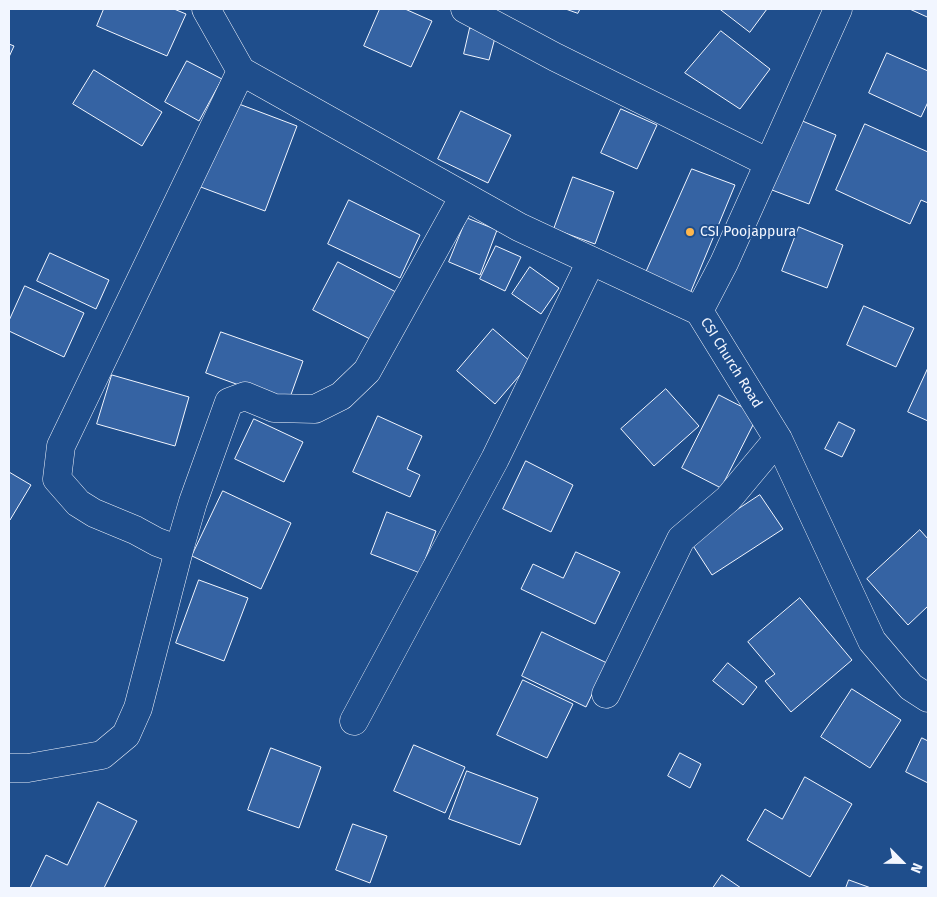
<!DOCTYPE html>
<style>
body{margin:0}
#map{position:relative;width:937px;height:897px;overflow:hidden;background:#1f4e8c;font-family:"Fira Sans",sans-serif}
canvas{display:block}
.frame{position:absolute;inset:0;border:10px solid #f2f6ff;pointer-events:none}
.north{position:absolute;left:877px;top:837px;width:50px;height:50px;-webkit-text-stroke:4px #1f4e8c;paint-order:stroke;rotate:113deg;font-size:14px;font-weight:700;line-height:20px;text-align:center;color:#f2f6ff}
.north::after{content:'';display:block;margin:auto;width:18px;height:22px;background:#f2f6ff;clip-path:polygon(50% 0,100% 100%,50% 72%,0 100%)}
</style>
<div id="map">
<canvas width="937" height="897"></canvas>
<div class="frame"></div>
<div class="north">N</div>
</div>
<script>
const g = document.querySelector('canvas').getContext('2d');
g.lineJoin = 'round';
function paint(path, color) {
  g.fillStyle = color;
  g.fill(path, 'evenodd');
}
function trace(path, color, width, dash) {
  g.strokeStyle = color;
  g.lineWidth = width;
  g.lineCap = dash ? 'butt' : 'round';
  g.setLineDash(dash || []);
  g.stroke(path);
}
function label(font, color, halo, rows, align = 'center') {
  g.font = font + ' "Fira Sans",sans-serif';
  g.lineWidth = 4;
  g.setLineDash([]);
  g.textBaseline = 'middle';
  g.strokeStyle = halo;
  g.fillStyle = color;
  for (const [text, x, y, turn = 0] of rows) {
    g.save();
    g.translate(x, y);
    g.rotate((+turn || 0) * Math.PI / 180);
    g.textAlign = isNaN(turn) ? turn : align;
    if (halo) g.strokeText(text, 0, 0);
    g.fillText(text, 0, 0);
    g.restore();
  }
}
const building = new Path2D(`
 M104,9H174L186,14L167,56L97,26Z
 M380,9H405L432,21L411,67L364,46Z
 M566,9H580L578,13Z
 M720,9H767L750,32Z
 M910,9H928V17Z
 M470,28L496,34L489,60L464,54Z
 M721,31L770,69L740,109L685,73Z
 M9,44L14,46L9,57Z
 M887,53L928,71V102L921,117L869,93Z
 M187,61L222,79L199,121L165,102Z
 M94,70L162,112L142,146L73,104Z
 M231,101L297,126L265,211L198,186Z
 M621,109L657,125L637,169L601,153Z
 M461,111L511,135L488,183L438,159Z
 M800,120L836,135L809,204L772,190Z
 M865,124L928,152V203L921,200L910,224L836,190Z
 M692,169L735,185L689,296L644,277Z
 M573,177L614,192L595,244L554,229Z
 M349,200L420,235L400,278L328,244Z
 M467,218L497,230L480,275L449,262Z
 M799,227L843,245L827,288L782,271Z
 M496,246L521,257L505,291L480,279Z
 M50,253L109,280L96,309L37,281Z
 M338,262L396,292L372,340L313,310Z
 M530,267L559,288L541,314L512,294Z
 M25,286L84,313L64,357L9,331V321Z
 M864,306L914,328L896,367L847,345Z
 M493,329L531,362L495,404L457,371Z
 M221,332L303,361L288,403L206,373Z
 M928,368V421L908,412Z
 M112,375L189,397L175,446L97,424Z
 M666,389L699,426L654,466L621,429Z
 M719,395L758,415L721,488L682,468Z
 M378,416L422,436L407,469L420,475L410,497L353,472Z
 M254,419L303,442L284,482L235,459Z
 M839,422L855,430L842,457L825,449Z
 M526,461L573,485L551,532L503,509Z
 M9,472L31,485L10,520L9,519Z
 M223,491L291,523L261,589L192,556Z
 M760,495L783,529L712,575L690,541Z
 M387,512L436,531L420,573L371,554Z
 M920,530L928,539V606L908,625L867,579Z
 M576,552L620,572L595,624L521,589L533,564L563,578Z
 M199,580L248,598L224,661L176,643Z
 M800,598L852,660L791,712L765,681L775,674L748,642Z
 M542,632L607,663L586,707L522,676Z
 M728,663L757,687L743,705L713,681Z
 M523,680L573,704L547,758L497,735Z
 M852,689L901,720L870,768L821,737Z
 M922,738L928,741V783L906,772Z
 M414,745L465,767L445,813L394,791Z
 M271,748L321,767L299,828L248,810Z
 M680,753L701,764L690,788L668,776Z
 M467,771L538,798L520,845L449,819Z
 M805,777L852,804L810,877L747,840L765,809L782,819Z
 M98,802L137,821L104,888H30L46,855L67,865Z
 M353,824L387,836L370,883L336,870Z
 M722,875L741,888H713Z
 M849,880L871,888H846Z`);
const minor = new Path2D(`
 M206,9L241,71L519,227L699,311
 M465,9L555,57L769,163
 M699,311L778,439L872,641L911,687L928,698
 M699,311L724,263L838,9
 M179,550L193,502L229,402L245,396L274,408L315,409L341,396L367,371L464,196
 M606,694L681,539L728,499L778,439
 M354,721L495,459L591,261
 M9,768H28L102,755L126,735L138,708L179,550L157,542L135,530L94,513L78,503L57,479L61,446L241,71`);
const markers = [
 [690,232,5,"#ffb74d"]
];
const poiNames = [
 ["CSI Poojappura",700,232]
];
const streetNames = [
 ["CSI Church Road",731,363,58]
];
paint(building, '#3563a3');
trace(building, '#f2f6ff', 1);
trace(minor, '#f2f6ff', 29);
trace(minor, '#1f4e8c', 28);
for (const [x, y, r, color] of markers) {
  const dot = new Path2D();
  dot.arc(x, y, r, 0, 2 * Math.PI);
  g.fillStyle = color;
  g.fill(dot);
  trace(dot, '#1f4e8c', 2);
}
label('14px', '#f2f6ff', '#1f4e8c', poiNames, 'left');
label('14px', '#f2f6ff', '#1f4e8c', streetNames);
</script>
